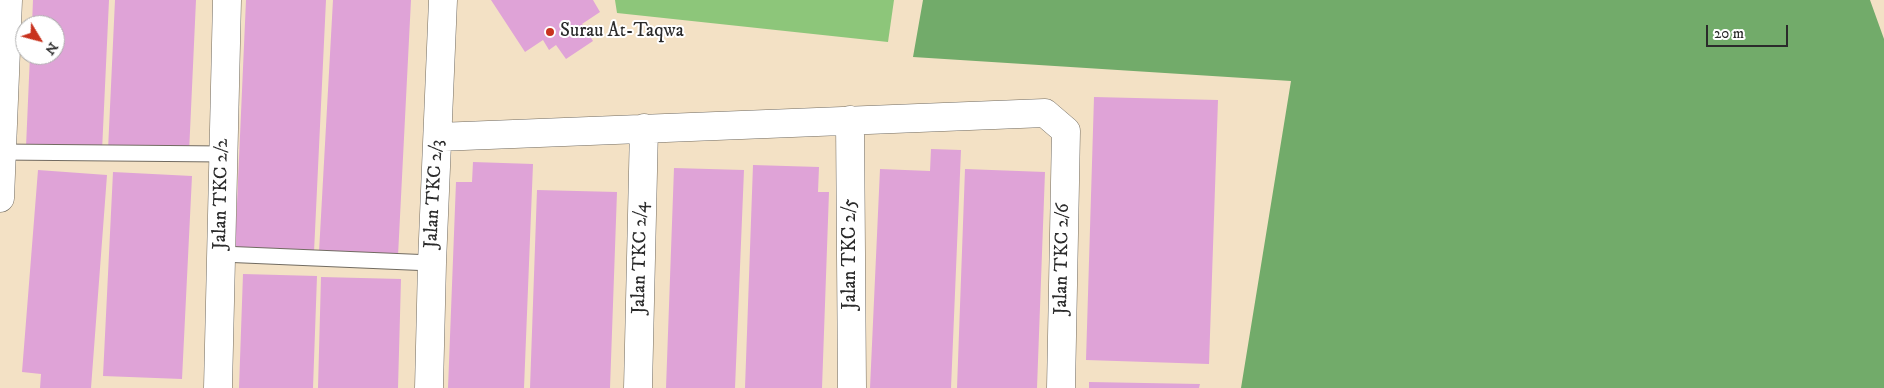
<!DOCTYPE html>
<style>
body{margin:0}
#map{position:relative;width:1884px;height:388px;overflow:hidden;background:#f3e1c5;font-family:"IM FELL DW Pica",serif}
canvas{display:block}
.north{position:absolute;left:15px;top:15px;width:50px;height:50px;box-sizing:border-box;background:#fff;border:1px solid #aaa;border-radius:50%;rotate:127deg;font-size:14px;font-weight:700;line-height:20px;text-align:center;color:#2b2b2b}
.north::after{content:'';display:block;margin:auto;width:18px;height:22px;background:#c8321e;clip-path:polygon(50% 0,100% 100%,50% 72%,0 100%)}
.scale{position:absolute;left:1706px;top:25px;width:82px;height:22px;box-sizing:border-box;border:2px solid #2b2b2b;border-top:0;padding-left:6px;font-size:15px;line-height:18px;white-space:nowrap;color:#2b2b2b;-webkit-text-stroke:4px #fff;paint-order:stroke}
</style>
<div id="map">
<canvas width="1884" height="388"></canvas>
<div class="north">N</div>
<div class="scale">20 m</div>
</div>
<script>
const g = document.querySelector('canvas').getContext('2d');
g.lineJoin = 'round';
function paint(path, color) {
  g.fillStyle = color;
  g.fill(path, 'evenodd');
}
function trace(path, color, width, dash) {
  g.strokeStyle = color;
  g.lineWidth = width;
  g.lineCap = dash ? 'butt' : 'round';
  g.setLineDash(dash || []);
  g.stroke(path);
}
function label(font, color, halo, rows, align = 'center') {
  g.font = font + ' "IM FELL DW Pica",serif';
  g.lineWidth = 4;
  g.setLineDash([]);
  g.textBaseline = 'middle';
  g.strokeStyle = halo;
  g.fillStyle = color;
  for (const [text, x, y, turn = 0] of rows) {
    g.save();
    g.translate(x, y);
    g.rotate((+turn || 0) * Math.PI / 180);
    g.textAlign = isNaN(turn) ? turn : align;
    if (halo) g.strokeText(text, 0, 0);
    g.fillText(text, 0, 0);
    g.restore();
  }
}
const green = new Path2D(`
 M615,0H894L888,42L617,13Z`);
const forest = new Path2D(`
 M923,0H1870L1884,39V388H1241L1291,81L913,57Z`);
const building = new Path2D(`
 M33,0H109L102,151L26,147L30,55H55V25H32Z
 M115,0H196L189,153L108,150Z
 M246,0H326L314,252L235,249Z
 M333,0H411L398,256L319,252Z
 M491,0H593L600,12L582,24L593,41L566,59L556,45L549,50L543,40L525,52Z
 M1094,97L1218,100L1209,364L1086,360Z
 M931,149L961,150L951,388H870L880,169L930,171Z
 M473,162L533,164L524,388H448L456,182H472Z
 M753,165L819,167L818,192H829L822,388H745Z
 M674,168L744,170L735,388H666Z
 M965,169L1045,172L1037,388H957Z
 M38,170L107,175L91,388H40L41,374L22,372Z
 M113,172L192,176L182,379L103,376Z
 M537,190L617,192L610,388H530Z
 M243,274L317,276L313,388H239Z
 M321,277L401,279L398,388H318Z
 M1089,382L1200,384L1199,388H1089Z`);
const lane = new Path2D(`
 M0,152L223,154
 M221,254L432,263`);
const street = new Path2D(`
 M850,120L852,388
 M438,137L1045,113L1066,131L1061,388
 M0,198L8,0
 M218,388L227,0
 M429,388L432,263L443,0
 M638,388L644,128`);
const markers = [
 [550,32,5,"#c8321e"]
];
const poiNames = [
 ["Surau At-Taqwa",560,32]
];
const streetNames = [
 ["Jalan TKC 2/2",222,194,-89],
 ["Jalan TKC 2/3",435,194,-87],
 ["Jalan TKC 2/5",851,254,-90],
 ["Jalan TKC 2/4",641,258,-89],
 ["Jalan TKC 2/6",1063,259,-89]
];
paint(green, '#8dc67a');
paint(forest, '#72ab6a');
paint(building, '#dfa3d7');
trace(lane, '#716b61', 17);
trace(street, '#716b61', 29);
trace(lane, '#fff', 15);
trace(street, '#fff', 28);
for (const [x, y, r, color] of markers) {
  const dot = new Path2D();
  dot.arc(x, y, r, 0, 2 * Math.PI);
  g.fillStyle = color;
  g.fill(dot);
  trace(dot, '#fff', 2);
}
label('19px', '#2b2b2b', '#fff', poiNames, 'left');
label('19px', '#2b2b2b', '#fff', streetNames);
</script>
